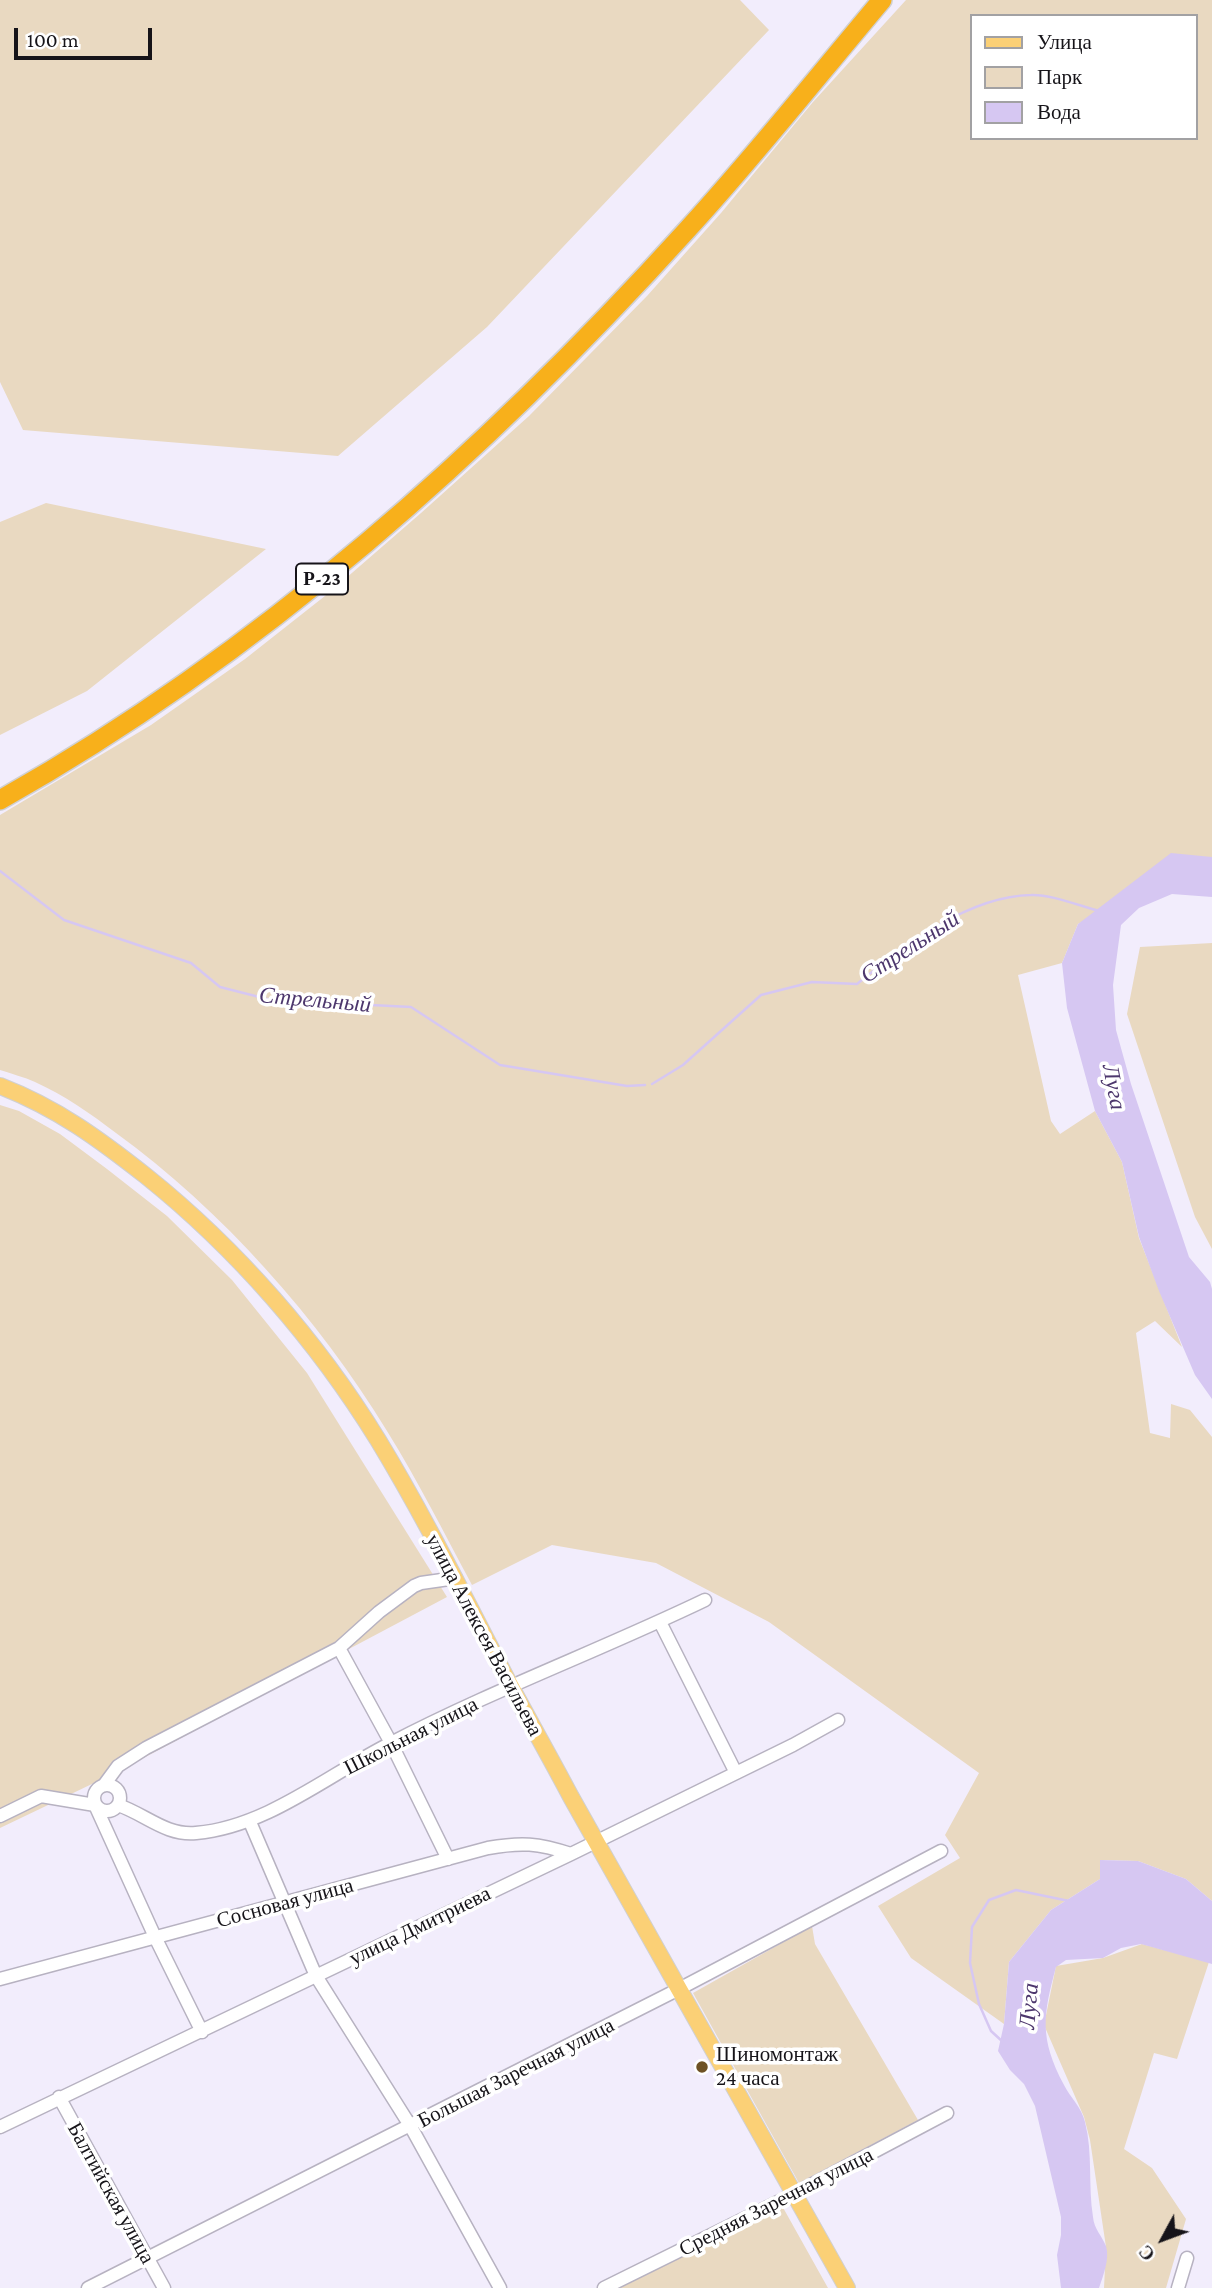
<!DOCTYPE html>
<meta charset="utf-8">
<style>
body{margin:0}
#map{position:relative;width:1212px;height:2288px;overflow:hidden;background:#f2edfc;font-family:"Crimson Pro",serif}
canvas{display:block}
.legend{position:absolute;left:970px;top:14px;width:228px;height:126px;box-sizing:border-box;background:#fff;border:2px solid #a2a1a3;margin:0;padding:9px 12px;list-style:none;font-size:21px;color:#161419}
.legend li{display:flex;align-items:center;gap:14px;height:35px}
.legend b{width:35px;border:2px solid #a2a1a3}
.north{position:absolute;left:1128px;top:2204px;width:70px;height:70px;-webkit-text-stroke:5px #fff;paint-order:stroke;rotate:229deg;font-size:19px;font-weight:700;line-height:28px;text-align:center;color:#161419}
.north::after{content:'';display:block;margin:auto;width:24px;height:32px;background:#161419;clip-path:polygon(50% 0,100% 100%,50% 72%,0 100%)}
.scale{position:absolute;left:14px;top:28px;width:138px;height:32px;box-sizing:border-box;border:4px solid #161419;border-top:0;padding-left:9px;font-size:21px;line-height:24px;white-space:nowrap;color:#161419;-webkit-text-stroke:5px #fff;paint-order:stroke}
</style>
<div id="map">
<canvas width="1212" height="2288"></canvas>
<ul class="legend">
<li><b style="height:9px;background:#fbd076"></b>Улица</li>
<li><b style="height:19px;background:#e9d9c1"></b>Парк</li>
<li><b style="height:19px;background:#d6c7f2"></b>Вода</li>
</ul>
<div class="north">С</div>
<div class="scale">100 m</div>
</div>
<script>
const g = document.querySelector('canvas').getContext('2d');
g.lineJoin = 'round';
function paint(path, color) {
  g.fillStyle = color;
  g.fill(path, 'evenodd');
}
function trace(path, color, width, dash) {
  g.strokeStyle = color;
  g.lineWidth = width;
  g.lineCap = dash ? 'butt' : 'round';
  g.setLineDash(dash || []);
  g.stroke(path);
}
function label(font, color, halo, rows, align = 'center') {
  g.font = font + ' "Crimson Pro",serif';
  g.lineWidth = 7;
  g.setLineDash([]);
  g.textBaseline = 'middle';
  g.strokeStyle = halo;
  g.fillStyle = color;
  for (const [text, x, y, turn = 0] of rows) {
    g.save();
    g.translate(x, y);
    g.rotate((+turn || 0) * Math.PI / 180);
    g.textAlign = isNaN(turn) ? turn : align;
    if (halo) g.strokeText(text, 0, 0);
    g.fillText(text, 0, 0);
    g.restore();
  }
}
const green = new Path2D(`
 M0,0H740L769,30L487,327L338,456L23,430L0,382Z
 M906,0H1212V857L1078,924L1062,963L1018,975L1051,1121L1060,1134L1095,1111L1122,1162L1139,1238L1182,1347L1155,1321L1136,1333L1150,1433L1170,1438L1171,1404L1190,1410L1212,1437V1901L1186,1879L1138,1861L1100,1860V1879L1051,1910L1009,1962L1004,2024L911,1958L878,1906L960,1858L945,1835L979,1773L769,1622L656,1563L552,1545L472,1585C444,1533 418,1481 387,1431C319,1319 222,1210 116,1133C91,1114 64,1095 35,1082C24,1077 12,1074 0,1070V815L151,725L245,659L330,592L421,513L529,416L647,296L721,213L813,102ZM972,16H1196V138H972Z
 M46,503L266,549L87,691L0,735V522Z
 M1212,943V1249L1195,1217L1127,1014L1140,947Z
 M0,1105L19,1111L60,1134L107,1169L167,1216L232,1280L307,1373L447,1597L117,1772L0,1828Z
 M812,1926L815,1944L918,2120L799,2183L693,1993Z
 M1142,1944L1209,1962L1177,2059L1154,2053L1124,2149L1152,2168L1186,2219L1166,2288H1104L1106,2247L1090,2140L1084,2117L1044,2025L1056,1966L1103,1958Z
 M781,2204L828,2288H614Z`);
const water = new Path2D(`
 M1171,853L1212,857V897L1172,894L1139,908L1121,925L1113,985L1116,1030L1131,1084L1189,1257L1210,1282L1212,1289V1399L1195,1375L1159,1291L1139,1237L1122,1162L1095,1111L1067,1008L1062,963L1078,924Z
 M1100,1860L1138,1861L1186,1879L1212,1901V1964L1141,1944L1121,1948L1103,1958L1066,1960L1056,1967C1043,2015 1039,2038 1064,2085C1070,2097 1082,2108 1085,2122C1093,2153 1088,2186 1093,2217C1094,2229 1102,2236 1106,2246C1110,2259 1103,2276 1099,2288H1061L1057,2255L1061,2235V2217L1035,2106L1024,2084L1010,2070L998,2051L1004,2024L1009,1962L1051,1910L1100,1879Z`);
const stream = new Path2D(`
 M0,871L64,920L191,963L220,987L271,1000L411,1007L500,1065L627,1086L645,1085
 M652,1084L683,1065L761,995L812,982L857,984C904,946 968,896 1031,895C1050,894 1080,906 1099,911
 M1003,2042L991,2031L979,2004L970,1963L972,1927L989,1900L1016,1890L1069,1901`);
const minor = new Path2D(`
 M660,1622L736,1773
 M339,1648L391,1743L448,1859
 M94 1798a13 13 0 1 1 26 0a13 13 0 1 1-26 0Z
 M104,1785L118,1766L146,1748L339,1648L379,1612L414,1586L421,1583L456,1578
 M118,1805C145,1814 166,1836 196,1833C267,1827 329,1774 391,1743C493,1690 601,1650 705,1600
 M0,1816L41,1796L95,1805L155,1937L202,2032
 M250,1822L316,1976L411,2127L500,2288
 M0,1979L488,1848C521,1842 538,1843 571,1854
 M59,2097L164,2288
 M0,2127L571,1854L793,1745L838,1720
 M88,2288L679,1989L941,1851
 M604,2288L794,2194L947,2113
 M1178,2288L1187,2258`);
const major = new Path2D(`
 M0,1086C57,1108 99,1139 146,1176C237,1249 317,1341 378,1440C426,1519 467,1603 510,1685C530,1722 551,1759 571,1797C662,1961 755,2124 847,2288`);
const highway = new Path2D(`
 M0,800C261,653 487,451 687,230C755,156 817,77 882,0`);
const markers = [
 [702,2067,7,"#6e5225"]
];
const shields = [
 [322,579,52]
];
const shieldNames = [
 ["Р-23",322,579]
];
const streetNames = [
 ["улица Алексея Васильева",484,1635,62],
 ["Школьная улица",411,1736,-27],
 ["Сосновая улица",285,1903,-15],
 ["улица Дмитриева",420,1926,-26],
 ["Большая Заречная улица",516,2073,-27],
 ["Балтийская улица",111,2193,61],
 ["Средняя Заречная улица",776,2202,-27]
];
const poiNames = [
 ["Шиномонтаж",716,2055],
 ["24 часа",716,2079]
];
const waterNames = [
 ["Стрельный",910,947,-33],
 ["Стрельный",315,1000,5],
 ["Луга",1114,1087,79],
 ["Луга",1029,2006,-85]
];
paint(green, '#e9d9c1');
paint(water, '#d6c7f2');
trace(stream, '#d6c7f2', 2.5);
trace(minor, '#b7b2c1', 15);
trace(major, '#d0d0d1', 18);
trace(highway, '#d0d0d1', 22);
trace(minor, '#fff', 12);
trace(major, '#fbd076', 16);
trace(highway, '#f8b01b', 19);
for (const [x, y, r, color] of markers) {
  const dot = new Path2D();
  dot.arc(x, y, r, 0, 2 * Math.PI);
  g.fillStyle = color;
  g.fill(dot);
  trace(dot, '#fff', 2.5);
}
for (const [x, y, w] of shields) {
  const box = new Path2D();
  box.roundRect(x - w / 2, y - 15.5, w, 31, 5);
  g.fillStyle = '#fff';
  g.fill(box);
  trace(box, '#161419', 2);
}
label('bold 19px', '#161419', null, shieldNames);
label('21px', '#161419', '#fff', streetNames);
label('21px', '#161419', '#fff', poiNames, 'left');
label('italic 23px', '#4d376d', '#fff', waterNames);
</script>
